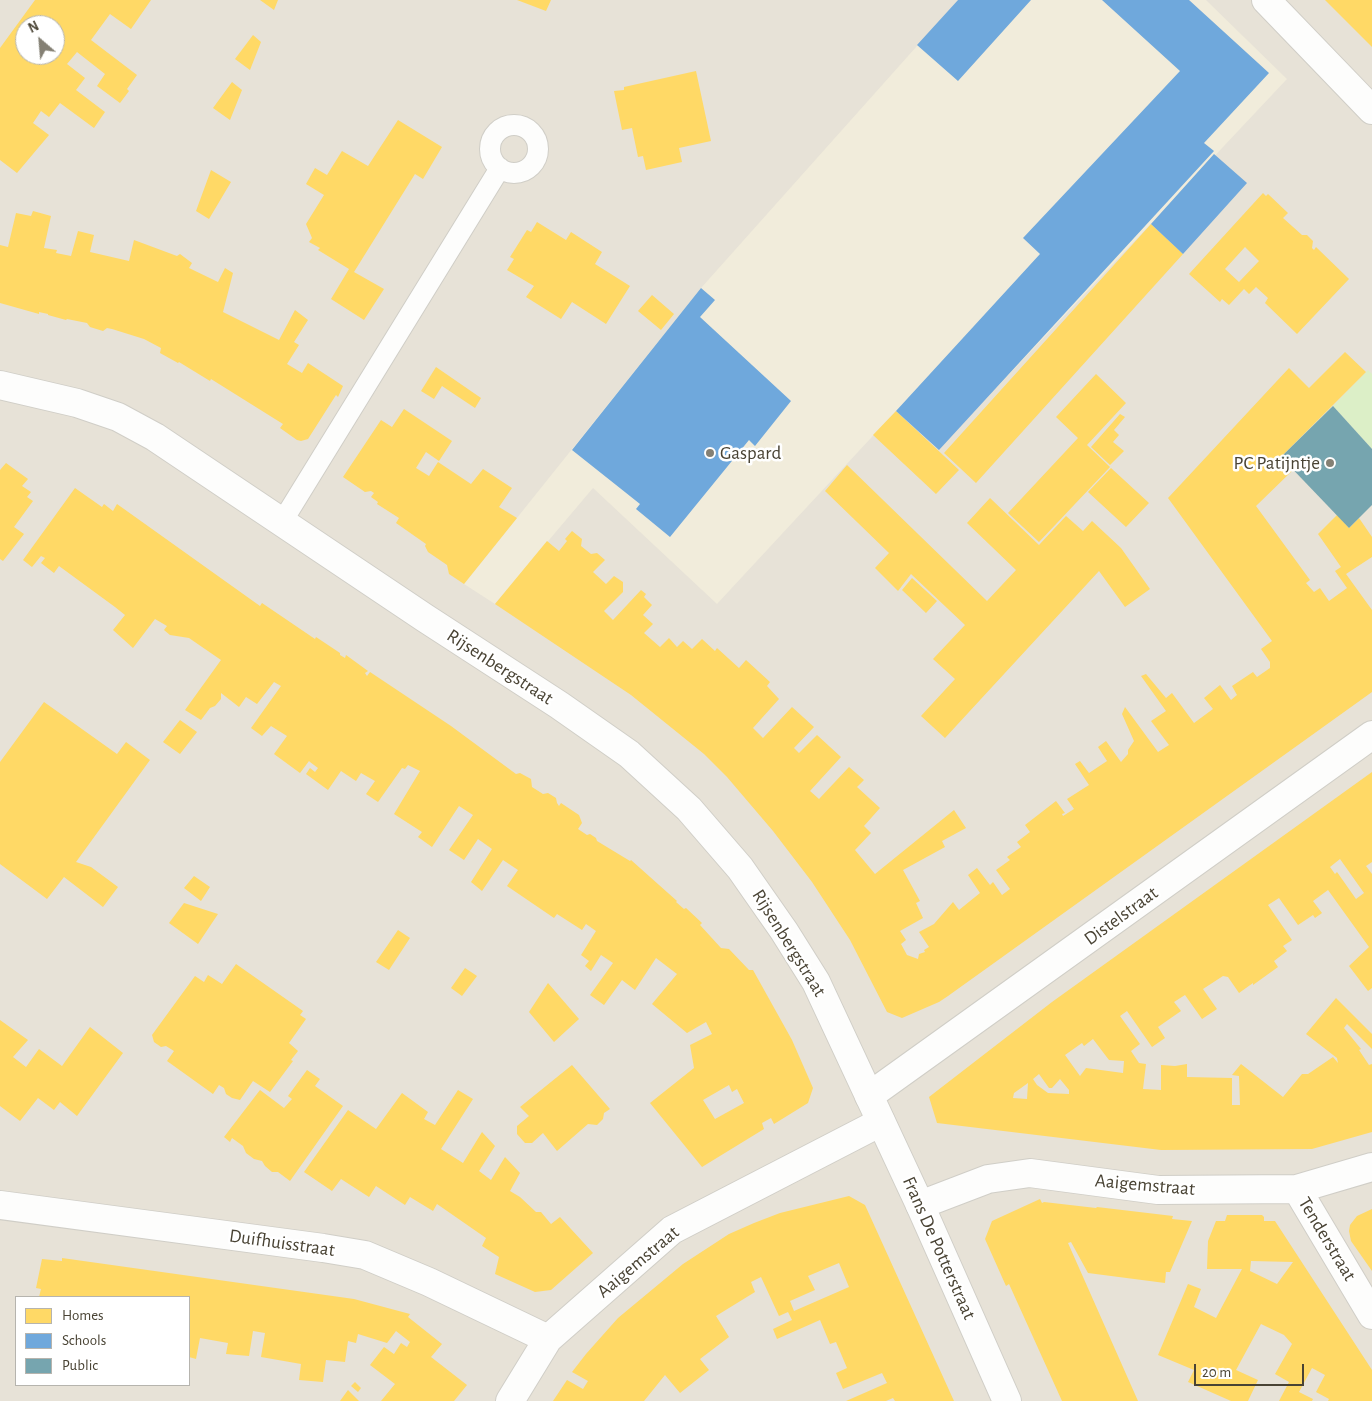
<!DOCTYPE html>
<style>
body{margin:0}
#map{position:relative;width:1372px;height:1401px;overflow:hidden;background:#f2f0ea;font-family:"Alegreya Sans",sans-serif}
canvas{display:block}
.legend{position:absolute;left:15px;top:1296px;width:175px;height:90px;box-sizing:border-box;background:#fff;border:1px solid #b6b4ae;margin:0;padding:6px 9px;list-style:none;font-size:15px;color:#494334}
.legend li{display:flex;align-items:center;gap:10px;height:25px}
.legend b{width:25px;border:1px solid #b6b4ae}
.north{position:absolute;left:15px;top:15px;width:50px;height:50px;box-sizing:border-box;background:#fff;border:1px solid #b6b4ae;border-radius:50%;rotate:333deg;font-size:14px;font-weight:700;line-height:20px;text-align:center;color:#494334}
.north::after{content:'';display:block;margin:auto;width:18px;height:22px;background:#848074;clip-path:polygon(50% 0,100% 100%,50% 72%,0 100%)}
.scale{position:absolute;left:1194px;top:1364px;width:110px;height:22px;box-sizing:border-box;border:2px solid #494334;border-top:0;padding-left:6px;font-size:15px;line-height:18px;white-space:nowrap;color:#494334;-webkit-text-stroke:4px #fff;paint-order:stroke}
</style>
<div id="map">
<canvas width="1372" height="1401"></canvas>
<ul class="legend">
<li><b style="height:14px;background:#ffd966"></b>Homes</li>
<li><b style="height:14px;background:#6fa8dc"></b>Schools</li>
<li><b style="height:14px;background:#76a5af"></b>Public</li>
</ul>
<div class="north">N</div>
<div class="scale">20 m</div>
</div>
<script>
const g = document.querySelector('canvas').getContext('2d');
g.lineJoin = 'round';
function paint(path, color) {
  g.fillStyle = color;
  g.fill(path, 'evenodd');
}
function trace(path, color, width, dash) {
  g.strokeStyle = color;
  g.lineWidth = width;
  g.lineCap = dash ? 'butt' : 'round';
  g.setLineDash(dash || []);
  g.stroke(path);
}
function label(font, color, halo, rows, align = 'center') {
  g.font = font + ' "Alegreya Sans",sans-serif';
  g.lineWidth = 5;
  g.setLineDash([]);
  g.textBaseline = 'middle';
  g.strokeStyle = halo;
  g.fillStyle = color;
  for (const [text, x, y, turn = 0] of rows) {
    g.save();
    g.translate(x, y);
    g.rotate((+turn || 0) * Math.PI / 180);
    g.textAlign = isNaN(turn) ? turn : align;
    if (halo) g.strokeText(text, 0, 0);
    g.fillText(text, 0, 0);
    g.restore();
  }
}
const residential = new Path2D(`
 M0,0H1372V1401H0ZM25,25H55V55H25ZM16,1297H189V1385H16Z`);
const education = new Path2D(`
 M958,0H1206L1287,79L939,449L896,411L717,604L593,488L495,604L464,584L701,288Z`);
const green = new Path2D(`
 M1368,370L1372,374V449L1333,406Z`);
const homes = new Path2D(`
 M35,0H151L131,29L110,14L91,40L137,75L127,89L129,91L120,103L97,86L105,74L77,52L67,64L85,78L76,90L105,112L94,128L60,103L49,117L41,111L33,123L49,135L17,173L0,160V48ZM25,25H55V55H25Z
 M260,0H278L274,10Z
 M517,0H551L546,11Z
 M1325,0H1372V47Z
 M253,35L261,42L250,70L235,59Z
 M696,71L711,141L679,148L682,162L646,170L643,156L638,157L632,128L622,130L614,91L624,90V87Z
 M232,82L242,90L230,120L213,108Z
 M398,120L442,147L423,179L415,174L354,272L384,289L364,320L331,299L349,269L318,250L320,248L309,242L312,238L306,224L324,195L306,184L315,168L327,175L342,151L368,166Z
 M211,170L231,182L209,219L196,211Z
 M1263,193L1266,196L1268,194L1288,213L1283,218L1302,235H1307L1313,241L1312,248L1314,250L1316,247L1349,279L1297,334L1265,303L1268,298L1256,287L1249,294L1244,289L1229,305L1222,299L1220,302L1189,274ZM1245,247L1259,261L1239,282L1225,269Z
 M33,211L51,216L44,248L57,250L56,253L71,256L78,231L94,235L90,252L129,261L134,240L177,256L180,254L192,263L189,268L218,282L225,268L233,273L223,312L279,340L295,310L308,320L294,342L299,345L287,364L302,373L308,363L343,386L338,397L336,395L308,439L301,441L297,440L280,428L283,424L211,379L210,381L179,362L178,363L160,353L161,348L144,339L112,329L107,328L103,331L90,327L87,323L67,319L66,320L48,315V314L39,312V314L0,303V245L8,247L16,213L31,216Z
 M537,222L566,240L571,232L602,252L595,264L630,286L606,324L572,302L561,319L526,297L534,286L507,270L514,259L510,257L527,230L531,232Z
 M1151,224L1183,254L976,483L944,453Z
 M652,295L674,314L661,330L638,311Z
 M1345,352L1366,372L1281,457L1293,470L1256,506L1310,580L1306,583L1314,592L1320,588L1329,601L1347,588L1335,571L1341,567L1318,534L1337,515L1349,528L1359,518L1372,537V557L1346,574L1372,610V692L948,996L939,1002L902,1018L887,1012L850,940L812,882L773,831L727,777L704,754L631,695L495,604L547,541L559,551L567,541L565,539L572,531L582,539L581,546L591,554L597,553L605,560L593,572L606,584L614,576L623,582V592L604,611L613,620L641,590L646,594L644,597L652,605L643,615L653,624L644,633L660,647L669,638L677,647L683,641L692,649L702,639L715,651L717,648L739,668L746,660L770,682L767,686L779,699L753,728L763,738L792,707L814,727L794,748L799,753L817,735L841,757L810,791L819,799L849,767L864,780L857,787L880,808L864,826L871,833L855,850L875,874L954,810L966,828L942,841L945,847L903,870L920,901L916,903L923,918L900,931L906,940L901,944L907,955L918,959L919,954L925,952L924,950L929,947L919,932L934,924L953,902L959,910L980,893L968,875L977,868L990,885L993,882L1002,895L1010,889L996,870L1010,860L1007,857L1021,847L1017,842L1030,832L1025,825L1056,801L1065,813L1062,814L1063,816L1074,809L1067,799L1089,785L1075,764L1080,761L1089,773L1107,761L1098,747L1106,741L1121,762L1128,754V750L1134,741L1122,714L1125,707L1158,752L1169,745L1151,721L1166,711L1141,676L1146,674L1166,698L1172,693L1194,723L1213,709L1204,698L1220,685L1231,700L1237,695L1232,686L1253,672L1257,677L1270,668V662L1261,649L1272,641L1168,498L1289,368L1309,388Z
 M436,367L481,398L475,408L442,386L434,399L421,391Z
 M1096,374L1126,403L1087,445L1110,467L1039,542L1008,513L1078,438L1056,417Z
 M404,409L452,441L439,461L426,452L416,468L429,476L438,462L471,484L483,469L512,488L499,507L517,518L464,584L449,574L447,565L428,552L425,546L426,544L396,523L399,518L377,504L378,502L371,497L374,493L371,491L365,492L343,477L381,420L392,427Z
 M896,411L959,470L936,494L873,435Z
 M1120,414L1125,417L1114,430L1119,435L1113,442L1124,451L1110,465L1091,447Z
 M6,463L28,479L22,486L31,492L27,497L33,501L14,527L24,534L3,561L0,559V470Z
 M847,465L987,601L1016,570L967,523L990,498L1039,545L1066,516L1083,531L1092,521L1121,548L1150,589L1125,607L1099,571L945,738L921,716L955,679L933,659L965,625L911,574L898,591L875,568L889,553L825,491Z
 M1111,468L1149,503L1126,527L1088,492Z
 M75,488L102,507L104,504L113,511L117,504L260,606L262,603L315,639L316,637L340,653V655L345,658L346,655L368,671L365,673L367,676L370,672L451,726L516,774L520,773L531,779L532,787L543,794L548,793L556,798L557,803L559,806L561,803L579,815L582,823L578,829L587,835L590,834L596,838L597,841L630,861L631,860L677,901L676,902L684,909L686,908L702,923L700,925L721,948L729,949L749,970H753L792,1040L813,1088L808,1103L774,1124L771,1118L762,1123L764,1129L702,1167L650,1103L694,1068L690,1045L712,1034L706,1022L687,1033L652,1004L677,974L656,958L635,990L622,980L604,1005L590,995L613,963L601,955L591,971L585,966L589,961L581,955L596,931L586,924L582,930L557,914L554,918L507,886L518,870L503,860L482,891L471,882L492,849L478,839L464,860L449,850L473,815L459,806L432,847L418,837L422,832L394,814L420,771L408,765L405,769L402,768L378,802L366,794L375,781L361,773L356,781L341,771L328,790L306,774L310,768L315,772L318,768L310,762L309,761L300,773L274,754L287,736L271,726L262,736L251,728L281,686L274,682L257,704L246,697L239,707L221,693V699L215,706L210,708L201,720L185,710L221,660L189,638L170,635L164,630L167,626L155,619L133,648L113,630L125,615L115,607L59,566L54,573L41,563L45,558L41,556L32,567L23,560ZM729,1085L732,1092L737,1089L744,1103L715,1119L703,1100Z
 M912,578L937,601L926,613L902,590Z
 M44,702L117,754L126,742L150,760L76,862L91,867L118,887L103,907L64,877L47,899L0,864V762Z
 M180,720L197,732L180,754L163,742Z
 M1372,772V862L1366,866L1372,874V988L1368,991L1349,966L1369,947L1328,890L1313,901L1322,913L1315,918L1313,915L1298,925L1279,898L1268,905L1292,940L1283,946L1287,951L1274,961L1278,967L1253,985V983L1239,993L1228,977L1223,976L1203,989L1217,1009L1202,1019L1185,995L1174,1002L1181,1011L1158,1027L1165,1038L1152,1047L1127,1011L1120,1016L1140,1044L1131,1051L1139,1063L1146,1064L1143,1089L1161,1090V1065L1175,1066L1187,1064V1077L1232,1078V1105H1240L1239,1076L1232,1075L1241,1064L1283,1097L1302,1074H1308L1333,1057L1338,1063L1337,1058L1306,1034L1336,998L1372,1034V1049L1347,1024L1344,1028L1361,1049L1359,1050L1369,1065L1372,1064V1132L1312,1149L1161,1150L937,1123L929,1097L1052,1002ZM1340,859L1364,893L1356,899L1337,872L1335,874L1330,867ZM1093,1039L1109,1060L1124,1061L1123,1073L1086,1068L1080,1076L1065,1055L1082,1043L1084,1046ZM1039,1074L1049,1088H1052L1060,1079L1069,1090V1094L1048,1093L1037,1085L1033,1079ZM1028,1083L1027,1099L1013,1098L1014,1093Z
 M194,876L210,887L201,901L184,888Z
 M184,903L218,914L198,944L169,923Z
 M398,930L410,938L389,970L376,962Z
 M236,964L303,1011L300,1015L306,1019L289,1043L298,1051L291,1060L293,1061L270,1092L253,1081L240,1100L232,1098L226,1094L224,1088L219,1085L213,1094L167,1061L174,1051L166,1046L161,1047L154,1042L152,1035L195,976L204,982L208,975L222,984Z
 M465,968L477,976L462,996L451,988Z
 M548,983L579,1019L554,1042L529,1012Z
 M0,1020L28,1040L13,1057L26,1067L39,1049L62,1066L90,1027L123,1053L77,1116L60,1102L54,1110L38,1098L20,1121L0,1106Z
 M572,1065L610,1109L604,1113L603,1119L597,1125L588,1124L557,1151L543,1133L532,1143H525L517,1134V1126L529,1116L520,1107Z
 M307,1070L320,1079L315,1086L343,1106L290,1181L278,1172H272L265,1166L262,1161L254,1159L246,1153L243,1146L232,1138L230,1142L224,1137L260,1090L284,1108L292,1099L288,1096Z
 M458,1090L473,1099L441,1149L463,1163L482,1132L495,1146L479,1171L491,1180L505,1157L520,1173L510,1191L520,1197L536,1212H541L551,1224L560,1217L593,1253L551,1290L535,1292L495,1274L499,1257L482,1246L486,1238L437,1204L433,1211L410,1197L405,1205L376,1186L369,1197L341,1179L332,1191L304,1172L348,1110L376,1129L402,1093L428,1112L424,1119L435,1125Z
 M849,1196L865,1205L954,1401H895L893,1398L886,1401H846L887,1383L882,1373L843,1389L836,1373L847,1368L836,1342L830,1344L820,1320L777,1339L773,1329L792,1320L788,1312L779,1316L761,1277L751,1282L755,1292L716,1316L729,1337L700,1359L709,1370L680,1393L665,1375L644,1401H553L567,1380L583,1389L588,1381L572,1372L586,1354L618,1318L683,1264L729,1234L754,1223L780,1213ZM839,1263L849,1287L794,1311L790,1301L815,1290L808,1276Z
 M1040,1199L1042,1203L1044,1202L1096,1208L1097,1207L1173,1216L1172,1219L1192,1221L1170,1272H1166L1165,1283L1088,1273L1071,1242L1068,1243L1138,1401H1062L1009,1284L1006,1286L985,1239L992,1221Z
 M1372,1209V1271L1351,1241L1349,1231L1350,1225L1357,1216Z
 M1227,1215H1262L1264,1217V1221H1275L1372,1370V1401H1328L1329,1399L1316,1392L1325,1375L1312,1368L1299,1392L1313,1399L1312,1401H1279L1289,1382L1275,1374L1292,1344L1284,1335L1261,1324L1236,1370L1258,1380L1248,1401H1231L1188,1382L1194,1370L1158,1355L1188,1284L1201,1289L1194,1307L1216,1318L1242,1269H1207L1208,1241L1216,1221H1225ZM1251,1261L1293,1262L1277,1284L1250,1271Z
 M62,1258L354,1299L410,1314L408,1317L442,1344L431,1357L467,1385L454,1401H381L395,1384L370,1365L384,1347L394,1354L401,1343L407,1347L410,1342L396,1331L387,1343L358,1334L356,1343L348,1341L345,1362L326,1360L323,1382L299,1380L301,1364L261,1357L265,1333L253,1331L249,1356L226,1354L228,1343L200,1338L196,1359L189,1357V1297H39L41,1289L36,1288L42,1259L62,1261Z
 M355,1382L361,1388L358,1392L351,1386Z
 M348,1390L359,1401H340Z`);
const schools = new Path2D(`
 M958,0H1031L958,81L917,45Z
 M1102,0H1189L1269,73L1204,143L1214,151L939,450L896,411L1040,254L1023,238L1180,71Z
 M1214,154L1247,183L1183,254L1151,224Z
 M701,288L715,300L700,317L791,401L755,446L749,440L670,537L636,509L640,504L572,450Z`);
const public = new Path2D(`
 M1333,406L1372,449V505L1349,528L1281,457Z`);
const service = new Path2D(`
 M490 149a24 24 0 1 1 48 0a24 24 0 1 1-48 0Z
 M282,522L500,168`);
const minor = new Path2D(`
 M1266,0L1372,110
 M869,1096L1372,735
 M1297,1189L1372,1315
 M0,1205L323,1248L365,1255L429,1282L548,1339
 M920,1205L988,1179L1030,1173L1158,1190L1297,1189L1372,1167
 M510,1401L548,1339L672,1230L881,1122`);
const tertiary = new Path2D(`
 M0,385L77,403L118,417L155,437L425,618L559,705L629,754L689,809L740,868L784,931L816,982L920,1205L1007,1401`);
const markers = [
 [710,453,5,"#848074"],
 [1330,463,5,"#848074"]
];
const poiNames = [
 ["Gaspard",720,453],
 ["PC Patijntje",1320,463,"right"]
];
const streetNames = [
 ["Rijsenbergstraat",500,667,33],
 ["Distelstraat",1121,916,-36],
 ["Rijsenbergstraat",789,943,58],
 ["Aaigemstraat",1145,1185,5],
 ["Tenderstraat",1327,1239,59],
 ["Duifhuisstraat",282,1243,8],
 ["Frans De Potterstraat",939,1248,66],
 ["Aaigemstraat",638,1262,-40]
];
paint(residential, '#e7e2d7');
paint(education, '#f1ecdb');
paint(green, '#dcefc7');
paint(homes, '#ffd966');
paint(schools, '#6fa8dc');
paint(public, '#76a5af');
trace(service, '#d0cec7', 22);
trace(minor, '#d0cec7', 30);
trace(tertiary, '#d0cec7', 30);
trace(service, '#fdfdfc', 20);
trace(minor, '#fdfdfc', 28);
trace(tertiary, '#fdfdfc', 28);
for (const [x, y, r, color] of markers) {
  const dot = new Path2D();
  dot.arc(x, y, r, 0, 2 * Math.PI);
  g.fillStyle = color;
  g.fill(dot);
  trace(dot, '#fff', 2);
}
label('19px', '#494334', '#fff', poiNames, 'left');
label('19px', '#494334', '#fff', streetNames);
</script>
